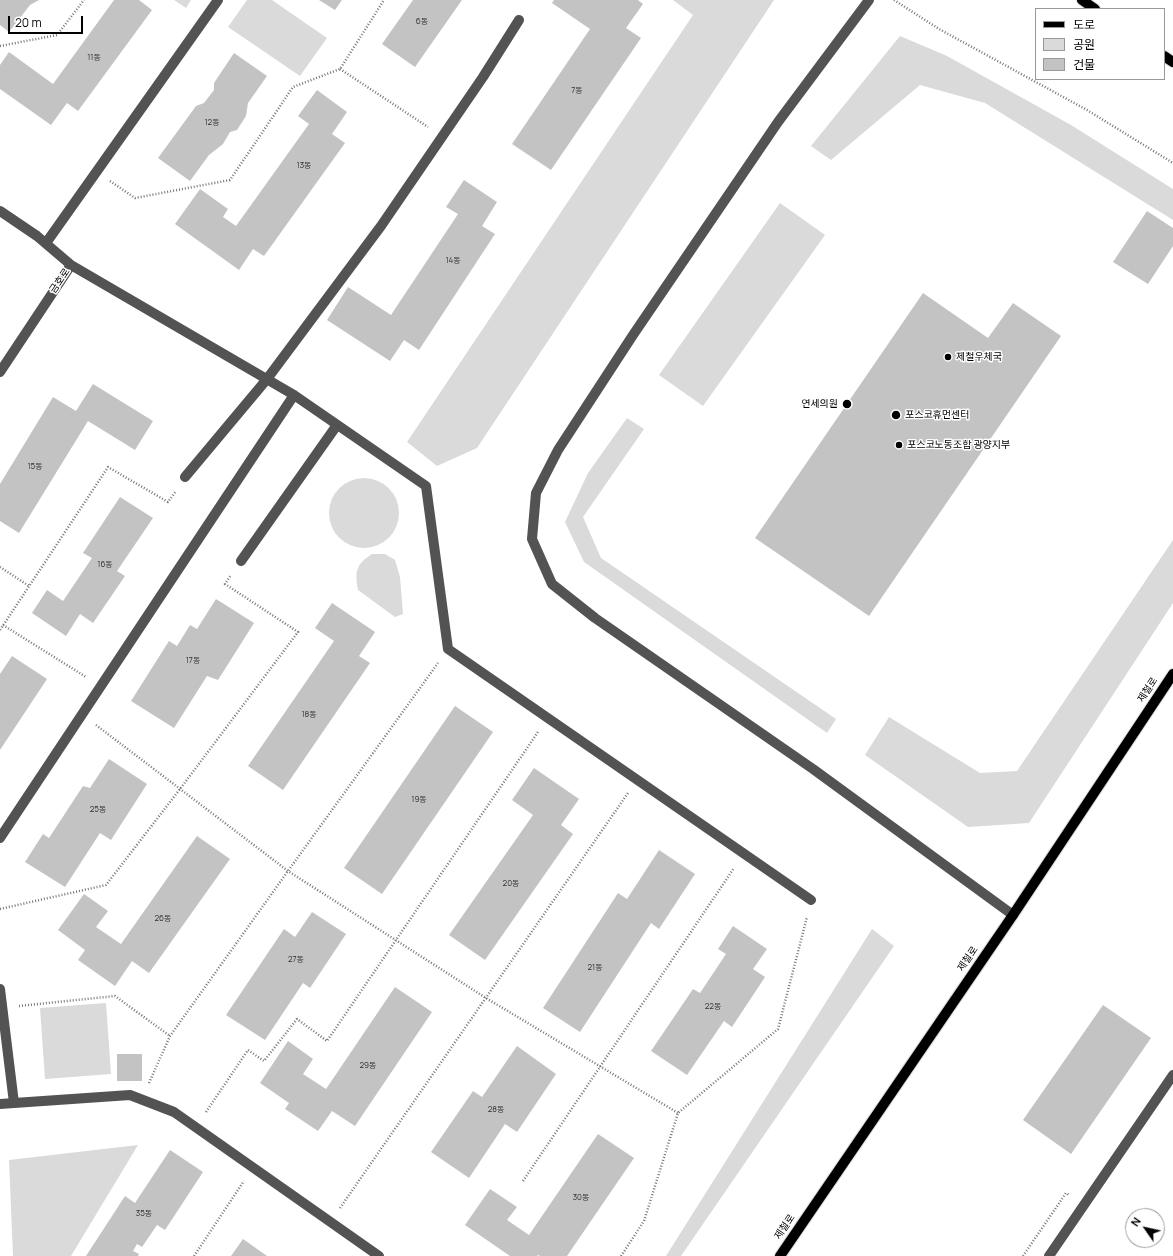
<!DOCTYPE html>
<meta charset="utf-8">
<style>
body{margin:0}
#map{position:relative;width:1173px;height:1256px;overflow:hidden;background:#fff;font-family:Manrope,"Noto Sans KR",sans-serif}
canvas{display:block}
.legend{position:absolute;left:1035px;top:8px;width:130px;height:72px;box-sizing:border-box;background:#fff;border:1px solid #999;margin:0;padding:5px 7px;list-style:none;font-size:12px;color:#000}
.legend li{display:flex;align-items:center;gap:8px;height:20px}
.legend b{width:20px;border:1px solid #999}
.north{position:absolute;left:1125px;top:1208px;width:40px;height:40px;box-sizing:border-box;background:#fff;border:1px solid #999;border-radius:50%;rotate:304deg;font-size:11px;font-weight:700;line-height:16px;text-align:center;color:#000}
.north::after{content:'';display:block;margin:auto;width:14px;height:18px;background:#000;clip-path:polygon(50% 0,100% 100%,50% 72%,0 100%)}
.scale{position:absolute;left:8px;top:16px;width:75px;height:18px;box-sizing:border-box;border:2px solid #000;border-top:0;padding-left:5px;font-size:12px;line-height:14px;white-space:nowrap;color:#000;-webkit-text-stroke:3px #fff;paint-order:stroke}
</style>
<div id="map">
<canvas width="1173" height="1256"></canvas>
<ul class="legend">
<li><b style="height:5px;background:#000"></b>도로</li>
<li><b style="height:11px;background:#dadada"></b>공원</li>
<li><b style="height:11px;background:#c3c3c3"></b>건물</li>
</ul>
<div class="north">N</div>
<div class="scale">20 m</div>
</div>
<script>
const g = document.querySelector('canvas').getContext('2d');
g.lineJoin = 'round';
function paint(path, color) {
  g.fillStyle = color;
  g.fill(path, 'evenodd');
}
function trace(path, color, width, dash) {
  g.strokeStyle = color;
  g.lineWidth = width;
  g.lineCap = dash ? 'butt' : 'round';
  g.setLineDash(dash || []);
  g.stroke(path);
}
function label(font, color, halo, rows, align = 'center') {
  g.font = font + ' Manrope,"Noto Sans KR",sans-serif';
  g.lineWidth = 3;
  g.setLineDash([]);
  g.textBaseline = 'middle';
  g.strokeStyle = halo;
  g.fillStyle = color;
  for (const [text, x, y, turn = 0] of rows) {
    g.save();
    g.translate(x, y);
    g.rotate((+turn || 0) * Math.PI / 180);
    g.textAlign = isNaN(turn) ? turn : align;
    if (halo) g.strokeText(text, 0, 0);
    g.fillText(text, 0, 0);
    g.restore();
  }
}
const green = new Path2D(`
 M174,0H191L186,8Z
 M247,0H272L327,38L300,76L228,27Z
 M673,0H774L477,448L437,466L407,442L693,15Z
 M900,36L947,56L1071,125L1173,189V220L985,103L920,85L831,160L811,146Z
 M780,203L825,235L703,406L659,375Z
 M627,418L644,429L583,517L601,558L836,719L827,733L584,562L565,522L588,473Z
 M329 513a35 35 0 1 1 70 0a35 35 0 1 1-70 0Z
 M1173,540V603L1029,823L968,827L865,755L889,717L980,773L1017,771Z
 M372,554H385L395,560L400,577L403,614L395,617L358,590C355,572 355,565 372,554Z
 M872,929L894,946L681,1256H666Z
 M106,1003L111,1074L45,1079L40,1008Z
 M138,1145L71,1256H13L9,1160Z`);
const building = new Path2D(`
 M0,0H39L30,5L9,32L0,25Z
 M114,0H139L152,10L78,111L67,103L51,125L0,89V65L9,52L53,84Z
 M319,0H342L335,10Z
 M413,0H462L415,67L382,44Z
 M554,0H638L643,4L626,28L641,38L551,170L512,144L590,29L552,3Z
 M234,53L267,76L248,103L246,116L237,130L230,132L223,144L209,155L190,181L158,158L196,106L204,103L214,90V83Z
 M317,90L347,112L332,134L345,143L264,256L253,249L239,270L175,224L200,189L228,209L223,217L236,226L309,124L298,116Z
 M464,180L497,202L482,226L495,234L419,350L404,340L390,361L327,320L348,287L391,315L458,214L446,207Z
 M1147,211L1173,228V246L1148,284L1113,262Z
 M923,293L988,338L1013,303L1061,336L869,616L755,538Z
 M93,384L153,421L135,450L88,421L19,533L0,521V484L53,397L76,411Z
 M120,497L153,518L117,571L125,576L93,623L80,614L66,636L32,613L47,590L63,601L92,558L83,553Z
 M216,599L254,623L218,680L207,676L174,728L131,701L169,641L177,646L190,625L197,629Z
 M332,603L375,632L359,656L370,663L283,790L248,766L334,641L315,628Z
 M12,656L47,679L0,750V674Z
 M455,706L493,732L382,894L344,868Z
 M109,759L147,784L111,840L100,833L65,887L25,862L43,834L49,838L83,786L90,788Z
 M534,768L579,799L561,825L573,834L485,960L449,935L533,815L512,800Z
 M197,836L230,859L149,973L132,961L115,986L78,960L85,950L58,930L84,894L108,911L96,927L121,944Z
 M659,850L695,874L659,929L651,923L580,1032L543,1008L618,893L627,899Z
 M312,912L346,934L310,988L303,983L265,1040L226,1015L284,929L295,937Z
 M733,926L767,949L753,969L765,977L732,1027L724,1021L687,1075L651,1051L693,989L700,993L726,954L718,949Z
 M395,987L432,1012L355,1126L332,1111L318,1131L285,1109L289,1103L260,1083L288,1041L313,1059L303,1074L326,1089Z
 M1103,1005L1151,1038L1071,1154L1023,1120Z
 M517,1046L556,1074L517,1132L505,1124L469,1178L431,1152L473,1091L482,1097Z
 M117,1054H142V1081H117Z
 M598,1134L634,1158L567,1256H540L538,1255L537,1256H510L465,1225L490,1189L517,1207L507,1220L529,1235Z
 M170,1150L203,1172L165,1230L157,1225L142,1247L137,1244L133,1251L139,1254L138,1256H86L125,1196L135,1203Z
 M243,1239L267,1256H231Z`);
const path = new Path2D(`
 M894,0L939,29L1087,110L1173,163
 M0,46L57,35L84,0
 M340,69L428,127
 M110,181L135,198L230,180L293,87L340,69L384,0
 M0,567L29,586
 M3,625L86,677
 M0,630L108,467L168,502L176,491
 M96,725L288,871L486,998L678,1113
 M0,909L106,885L180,789L298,632L225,584L231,575
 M19,1006L115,996L170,1036
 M149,1083L170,1036L288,871L438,663
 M206,1112L248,1050L264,1061L297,1019L327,1041L538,732
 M523,1181L734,868
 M340,1208L628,793
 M194,1256L244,1181
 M621,1256L644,1221L678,1113L778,1029L807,917
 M1023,1256L1066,1193L1069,1195`);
const minor = new Path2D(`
 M869,0L778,122L633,335L558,450L536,493L532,539L552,584L595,618L813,769L1013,915
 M0,211L37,236L71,265L0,372
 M46,243L218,0
 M71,265L294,395L426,486L448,649L811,900
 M185,477L267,379L381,226L483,77L519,20
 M241,561L337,425
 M0,838L294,395
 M0,989L14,1103L130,1095L174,1112L379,1256
 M0,1104L14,1103
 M1049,1256L1173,1075`);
const major = new Path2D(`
 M1082,0L1095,9
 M1164,56L1173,62
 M780,1256L1013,915L1173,674`);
const markers = [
 [948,357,4,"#000"],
 [847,404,5,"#000"],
 [896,415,5,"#000"],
 [899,445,4,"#000"]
];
const numberNames = [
 ["6동",422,22],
 ["11동",94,58],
 ["7동",577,91],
 ["12동",212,123],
 ["13동",304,166],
 ["14동",453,261],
 ["15동",35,467],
 ["16동",105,565],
 ["17동",193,661],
 ["18동",309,715],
 ["19동",419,800],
 ["25동",98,810],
 ["20동",511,884],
 ["26동",163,919],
 ["27동",296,960],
 ["21동",595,968],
 ["22동",713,1007],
 ["29동",368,1066],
 ["28동",496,1110],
 ["30동",581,1198],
 ["35동",144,1214]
];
const streetNames = [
 ["금호로",60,281,-56],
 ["제철로",1148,690,-57],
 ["제철로",968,959,-56],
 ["제철로",785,1227,-56]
];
const poiNames = [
 ["제철우체국",956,357],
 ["연세의원",838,404,"right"],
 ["포스코휴먼센터",905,415],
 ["포스코노동조합 광양지부",907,445]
];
paint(green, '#dadada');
paint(building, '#c3c3c3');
trace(major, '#dbdbdb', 12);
trace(path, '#757575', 2.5, [1, 2]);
trace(minor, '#535353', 10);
trace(major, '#000', 10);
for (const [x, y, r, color] of markers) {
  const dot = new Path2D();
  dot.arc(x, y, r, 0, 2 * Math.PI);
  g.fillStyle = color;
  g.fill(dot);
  trace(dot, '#fff', 1.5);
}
label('8px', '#313131', null, numberNames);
label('10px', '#000', '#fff', streetNames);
label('10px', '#000', '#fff', poiNames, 'left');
</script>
